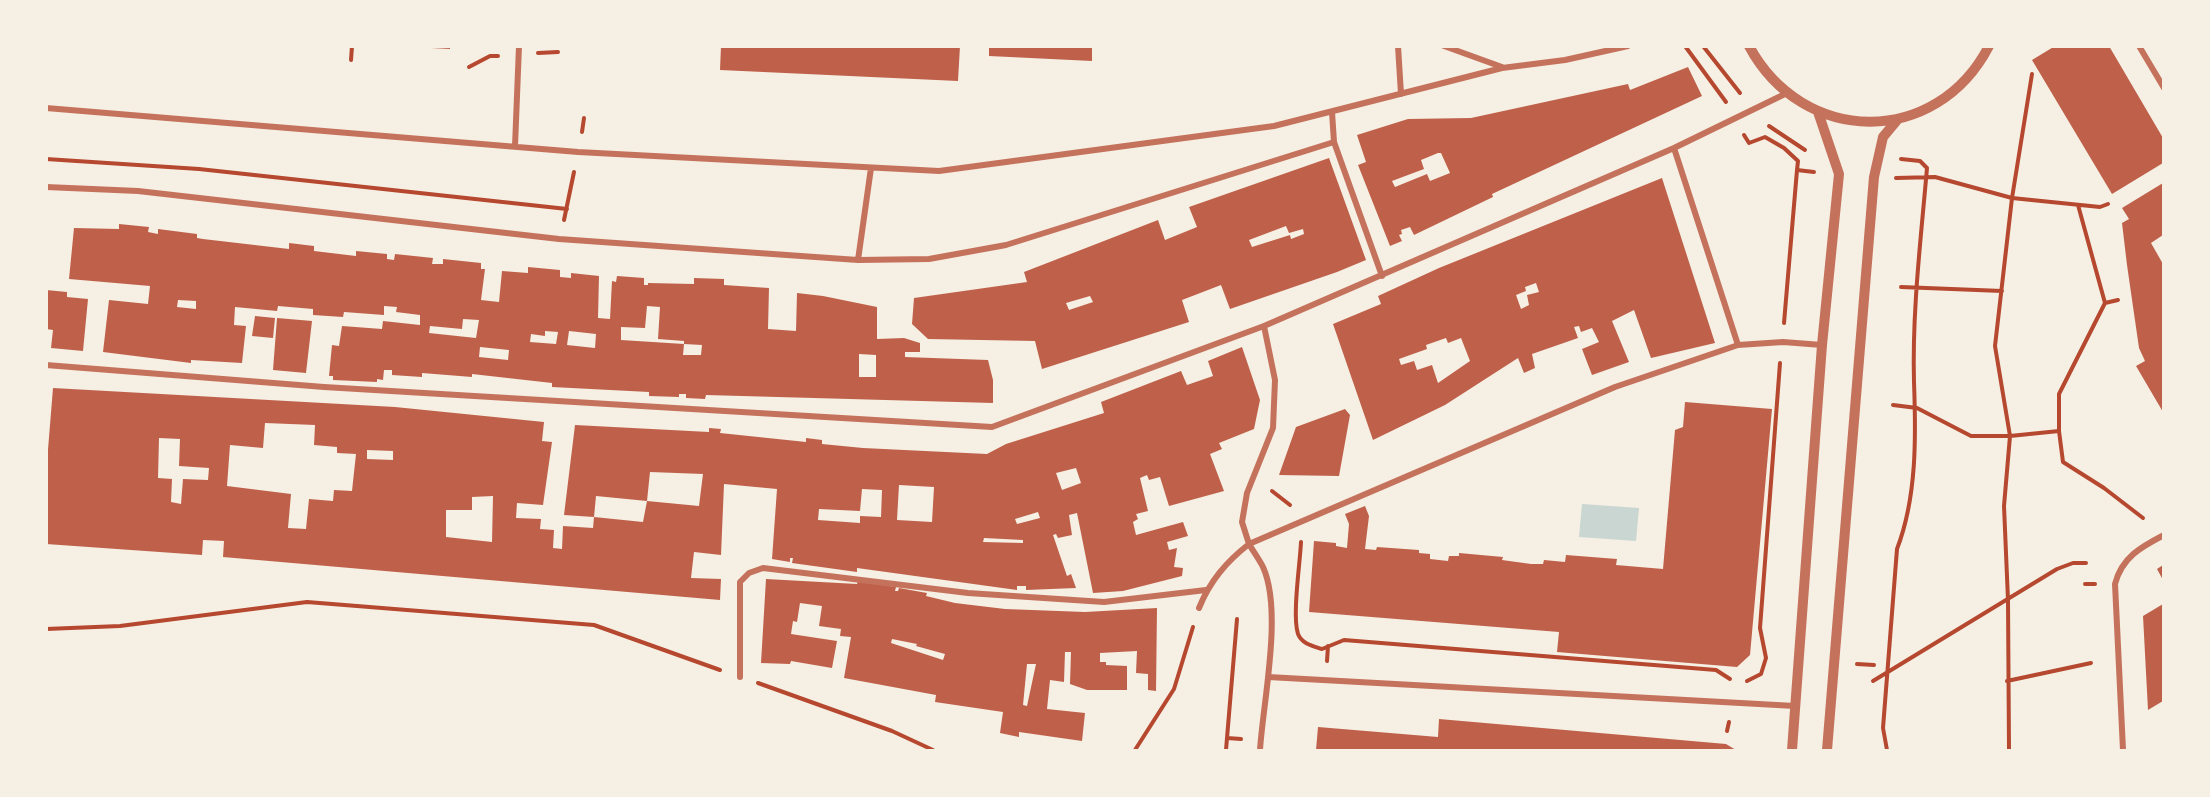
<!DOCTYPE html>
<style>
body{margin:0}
#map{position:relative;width:2210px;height:797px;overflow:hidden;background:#f6efe4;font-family:Karla,sans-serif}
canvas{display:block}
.frame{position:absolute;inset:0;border:48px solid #f6efe4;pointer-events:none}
</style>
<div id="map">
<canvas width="2210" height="797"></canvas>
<div class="frame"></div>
</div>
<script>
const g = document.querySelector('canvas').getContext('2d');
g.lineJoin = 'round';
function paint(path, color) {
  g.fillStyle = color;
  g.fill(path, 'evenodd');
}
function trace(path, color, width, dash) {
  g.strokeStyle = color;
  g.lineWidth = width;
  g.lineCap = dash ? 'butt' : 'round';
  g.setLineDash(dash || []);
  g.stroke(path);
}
const water = new Path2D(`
 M1582,504L1639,508L1636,541L1579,537Z`);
const building = new Path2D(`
 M431,46H450V49L431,48Z
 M721,46H960L958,81L720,70Z
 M989,46H1092V61L989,56Z
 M2055,46H2109L2163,138V163L2112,194L2032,60Z
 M1688,67L1702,96L1492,194L1493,197L1414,235L1410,227L1401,230L1402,234L1399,235L1402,241L1390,246L1358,165L1366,162L1357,135L1408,119L1471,118L1628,84L1630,90ZM1438,153H1441L1450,173L1430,181L1427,174L1395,187L1392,181L1424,169L1421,160Z
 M1329,158L1366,260L1337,272L1230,309L1221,285L1182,300L1189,322L1042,369L1035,341L928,339L912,324L914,298L1027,282L1024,272L1158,220L1165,240L1197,227L1189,207ZM1286,226L1289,233L1303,229L1304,234L1291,239L1290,235L1252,247L1249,240ZM1090,296L1093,302L1069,310L1066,303Z
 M1662,178L1715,343L1651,358L1634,310L1612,321L1629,362L1592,375L1582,349L1599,342L1592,328L1581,332L1579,326L1574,327L1578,338L1532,354L1535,368L1524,373L1518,358L1445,405L1373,440L1333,324L1381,304L1378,296L1439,268ZM1536,283L1539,292L1527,295L1529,305L1521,309L1516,295L1526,291L1525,287ZM1446,338L1448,343L1461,338L1470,361L1438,383L1432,365L1417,370L1414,361L1401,365L1399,359L1427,349L1426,345Z
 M2163,183V235L2151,243L2163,264V412L2136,366L2145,361L2139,348L2127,265L2122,223L2129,219L2122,208Z
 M119,224L149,227L148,232L158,234V229L197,234V238L203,239L289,249V243L314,246V251L356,256V251L387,254V259L394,260L395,254L433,258L432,264H443V259L481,263V269H485L481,300L499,302L502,271L528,273V267L560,270V277L571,278V273L599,276L598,318L610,319L612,281L616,282L617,276L644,278V285H648V283L694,284V278L724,279V285L769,288L768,329L796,331L797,293L823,296L877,307V339L904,338L920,343V352H905V357L988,360L993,380V403L706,395L705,399L686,398V394H679V397L649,396V392L552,387V383L472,374V377L422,373V377L392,375V370H384L383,380L377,379V382L333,380V376H329L332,345L339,346L342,326L382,329L383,321L420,325V315L396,312L397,307L384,306V315L344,312L343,317L313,315V309L278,306L277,311L235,307L234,325L246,326L242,363L191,360V363L103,352L109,300L148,304L150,286L69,279L74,228L119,229ZM178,300L196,301V309L177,307ZM647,306L660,307L658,339L684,341V344L621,340V327L645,328ZM463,319L479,320L476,338L429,333L430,326L462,329ZM545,331L558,332L556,344L530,342L531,334L545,336ZM569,331L596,334L595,348L567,345ZM684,344L702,345L701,355H683ZM480,347L509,350L508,360L479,357ZM859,354L876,355V377H859Z
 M46,290L67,292V297L88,299L83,351L51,348L53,330L46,329Z
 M255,316L275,318L273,338L252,336Z
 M277,318L312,321L306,373L273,370Z
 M1242,347L1260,400L1254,429L1219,443L1222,449L1210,454L1224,491L1169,506L1160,477L1149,480L1147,475L1140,478L1148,511L1136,514L1138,519L1133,522L1136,535L1183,522L1188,536L1167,542L1169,550L1177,548L1174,567L1183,568L1182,576L1123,591L1093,593L1077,513L1069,515L1072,535L1058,538L1056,534L1053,535L1067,576L1071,574L1076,588L1026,590V586H1017V590L857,568V572L792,563L793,558H790V562L772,559L777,489L724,484L721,555L694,552L691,578L721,579L720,600L223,557L224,541L203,540L202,555L46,544V474L53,388L395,407L544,422L542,441L552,442L543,505L517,503L516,518L541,519L540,529L554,530L553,548L562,549L563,526L593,528L594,517L564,515L575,425L709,432V428L721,429L720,433L806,442V438L822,440V444L863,448L987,454L1006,444L1104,413L1101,402L1181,371L1187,385L1213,376L1208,361ZM265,423L315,425L314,445L337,447V453L356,454L352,491L334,490L333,501L309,499L306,529L288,528L291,494L227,486L230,445L263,448ZM159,438L180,439L179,466L209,468L208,480L183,479L181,504L171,502L172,479L158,478ZM367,450L393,451V460L367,459ZM1076,468L1081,483L1062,490L1056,473ZM650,472L703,474L699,506L647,501ZM899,485L934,487L932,522L897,520ZM862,489L882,490L881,517L860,516V523L818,520L819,509L860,511ZM493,496L492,542L446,537V510H472V497ZM596,496L647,501L643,522L594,517ZM1038,512L1040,518L1017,524L1015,519ZM984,538L1023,540V543L983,542Z
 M1685,402L1772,409L1750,655L1737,667L1557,652L1559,632L1309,612L1314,541L1336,543V546L1347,548L1349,524L1345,514L1365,506L1369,516L1365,549L1376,550L1377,547L1419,550V553L1430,554V559L1448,561L1449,556H1459V553L1503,557L1502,560L1531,564H1543L1544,560L1565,562L1566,555L1617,559L1616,565L1663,569L1675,430L1683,427Z
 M1345,409L1350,415L1339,476L1279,475L1296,427Z
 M2163,565V580L2157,569Z
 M766,579L857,584L858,581L896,587L895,591H898L899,588L927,593L926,596L955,603L1005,609L1085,612L1157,608L1156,691L1148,690V674L1136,673L1137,651L1100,653V662H1106V665L1127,666V690H1087L1070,684L1071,652H1065L1064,682L1050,680L1047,709L1085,713L1082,741L1019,732V737L1000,733L1003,712L935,702L936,695L844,678L851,637L840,636L841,629L819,626L822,606L800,603L797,622L793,621L791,634L837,641L832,668L791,661L790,664L761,663ZM892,639L917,644L916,646L945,654L943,660L891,643ZM1027,664H1036L1027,706L1023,705Z
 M2163,604V701L2148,710L2143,616Z
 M1439,719L1726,744L1736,750H1316L1318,727L1438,737Z`);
const path = new Path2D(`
 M1685,46L1726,102
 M1703,46L1740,93
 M538,53L558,52
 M351,60L352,46
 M469,67L490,56H498
 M1769,126L1805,150
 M582,132L584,118
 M1744,135L1749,143L1765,137L1784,148L1798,161L1797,170L1814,172
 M46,159L199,169L567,209
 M1896,178L1935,177L2012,198L2100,207L2108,204
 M2078,205L2105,303L2059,394V431L2063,462L2104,488L2143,518
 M564,220L574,172
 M1901,287L2002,291
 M2105,303L2118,300
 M1784,323L1797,170
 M1893,405L1917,408L1971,436H2010L2059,431
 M1272,491L1290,505
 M1301,542C1300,564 1292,616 1298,634C1302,644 1313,646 1322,649L1344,640L1716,670L1730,679
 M2085,584H2095
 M46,629L120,626L307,602L594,625L720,670
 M1327,661L1328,646
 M1857,664L1874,665
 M1747,681L1761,674L1766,658L1760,628L1780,363
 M1873,681L2057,569L2073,563H2086
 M2007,681L2091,663
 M758,683L892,731L933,750
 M1727,731L1729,722
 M1227,738L1241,739
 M1135,750L1174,689L1193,627
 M1226,750L1237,619
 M1887,750L1883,728L1897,549C1917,497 1916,436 1914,382C1912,311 1921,238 1927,168L1920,161L1901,159
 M2009,750L2008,600L2004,506L2010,436L1995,346L2012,198L2032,74`);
const minor = new Path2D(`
 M1398,46L1401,94
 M1444,46L1502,67
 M2139,46L2164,88
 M46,108L578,152L939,171L1274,126L1502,68L1565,60L1628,46
 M1334,142L1382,276
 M515,146L519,46
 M1674,148L1738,345
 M46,187L138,191L559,239L858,260L929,259L1006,245L1334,142L1332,112
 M858,260L871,168
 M46,365L324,387L992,427L1264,326L1674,148L1785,94
 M1199,608C1210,581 1226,562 1249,544L1242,522L1247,493L1273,428L1275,380L1264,326
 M740,677V582L749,573L763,568L968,593L1104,602L1206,590
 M1268,677L1795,706
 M1260,750C1263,702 1283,611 1263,567C1259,559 1253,551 1249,544L1615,387L1738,345L1783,342L1822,345
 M2123,750L2115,584C2122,557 2141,547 2164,535`);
const tertiary = new Path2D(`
 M1749,46C1803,146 1936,148 1989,46
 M1792,750L1822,345L1839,174L1818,112
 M1827,750L1874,177L1883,137L1898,119`);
paint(water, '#c9d6d2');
paint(building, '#bf614a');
trace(path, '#b5482f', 4);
trace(minor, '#c5725c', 6);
trace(tertiary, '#c5725c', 10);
</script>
